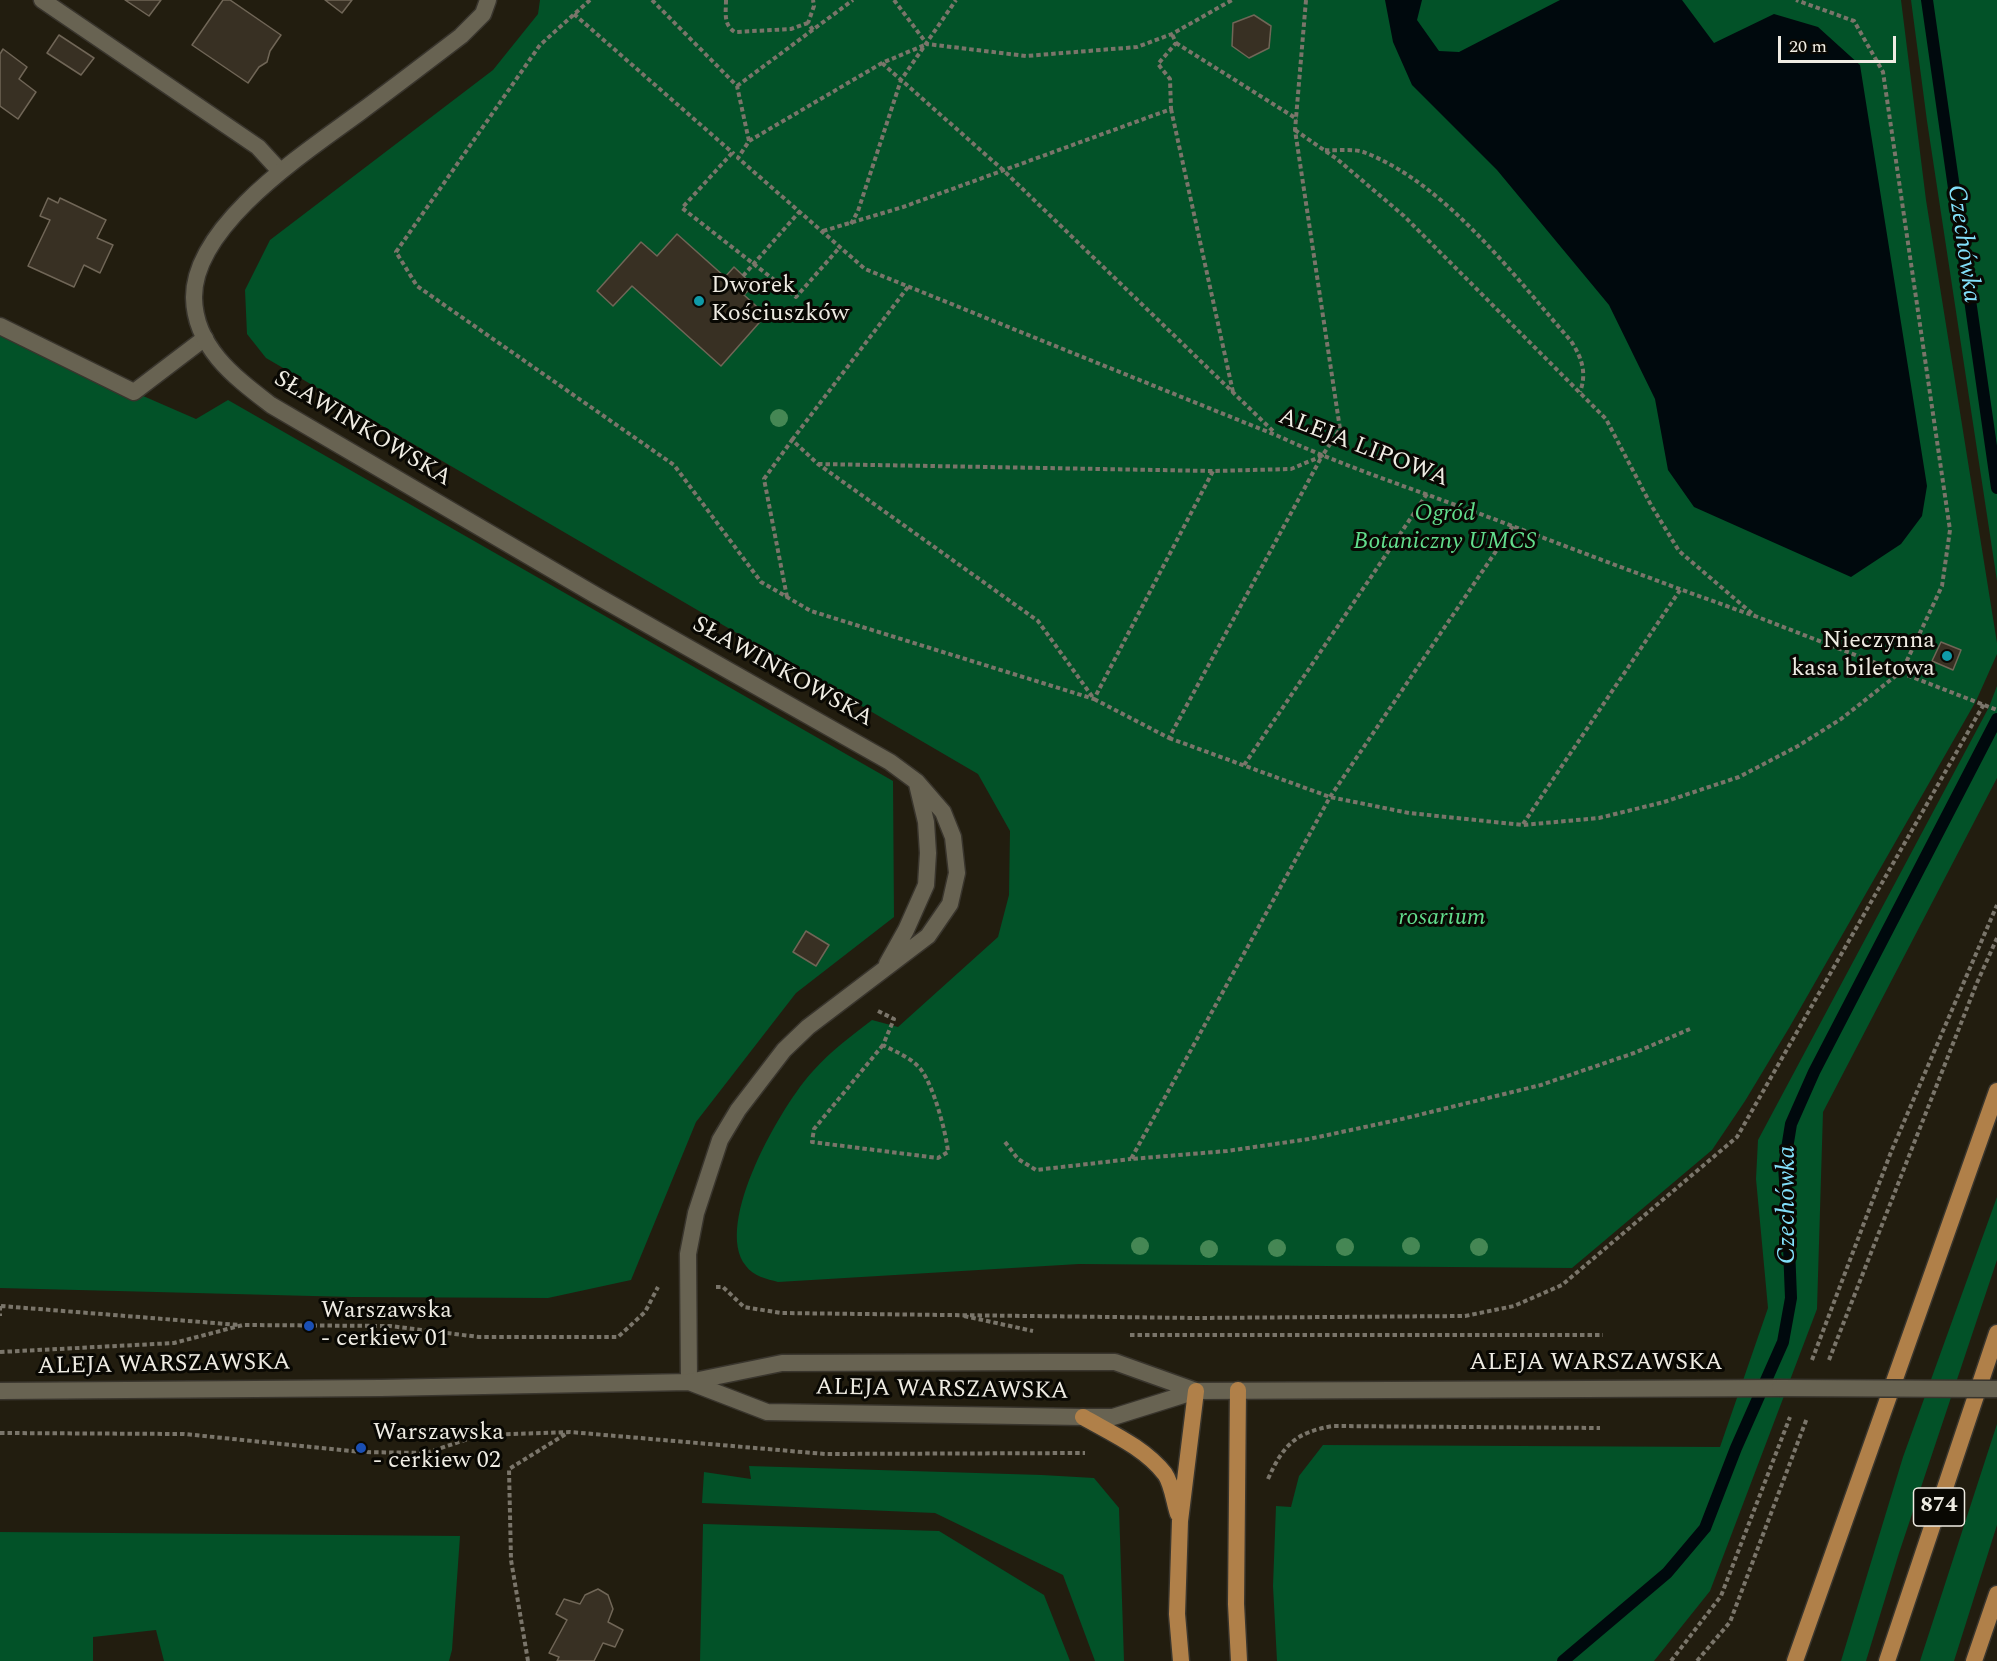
<!DOCTYPE html>
<meta charset="utf-8">
<style>
body{margin:0}
#map{position:relative;width:1997px;height:1661px;overflow:hidden;background:#221d0f;font-family:Spectral,serif}
canvas{display:block}
.scale{position:absolute;left:1778px;top:36px;width:118px;height:27px;box-sizing:border-box;border:3px solid #efece3;border-top:0;padding-left:8px;font-size:18px;line-height:21px;white-space:nowrap;color:#efece3;-webkit-text-stroke:4px #090803;paint-order:stroke}
</style>
<div id="map">
<canvas width="1997" height="1661"></canvas>
<div class="scale">20 m</div>
</div>
<script>
const g = document.querySelector('canvas').getContext('2d');
g.lineJoin = 'round';
function paint(path, color) {
  g.fillStyle = color;
  g.fill(path, 'evenodd');
}
function trace(path, color, width, dash) {
  g.strokeStyle = color;
  g.lineWidth = width;
  g.lineCap = dash ? 'butt' : 'round';
  g.setLineDash(dash || []);
  g.stroke(path);
}
function label(font, color, halo, rows, align = 'center') {
  g.font = font + ' Spectral,serif';
  g.lineWidth = 6;
  g.setLineDash([]);
  g.textBaseline = 'middle';
  g.strokeStyle = halo;
  g.fillStyle = color;
  for (const [text, x, y, turn = 0] of rows) {
    g.save();
    g.translate(x, y);
    g.rotate((+turn || 0) * Math.PI / 180);
    g.textAlign = isNaN(turn) ? turn : align;
    if (halo) g.strokeText(text, 0, 0);
    g.fillText(text, 0, 0);
    g.restore();
  }
}
const green = new Path2D(`
 M540,0H1901L1926,200L1997,643V654L1976,701L1789,1028L1745,1101L1712,1150L1572,1268L1079,1264L778,1282C767,1279 753,1276 746,1266C712,1224 783,1103 813,1071C831,1051 851,1036 872,1020L898,1027L998,937L1009,895L1010,831L978,774L266,358L247,334L245,290L270,240L493,70L538,14Z
 M1911,0H1997V581L1927,121Z
 M0,326L134,392L196,419L228,400L893,781L894,917L796,993L696,1122L631,1280L548,1298L351,1297L0,1288Z
 M1997,686V778L1823,1112L1817,1309L1710,1591L1654,1661H1277L1273,1586L1276,1506L1291,1507L1299,1476L1323,1445L1720,1447L1768,1308L1756,1179L1758,1140L1989,707Z
 M1997,1197V1260L1899,1553L1866,1661H1841L1903,1457Z
 M1997,1424V1525L1954,1661H1920Z
 M749,1466L1042,1475L1094,1478L1119,1508L1124,1661H1095L1063,1575L935,1513L702,1503L704,1472L751,1479Z
 M703,1524L939,1531L1044,1595L1070,1661H700Z
 M0,1532L460,1536L452,1650L449,1661H164L156,1630L93,1637V1661H0Z`);
const water = new Path2D(`
 M1385,0H1422L1417,20L1439,51L1459,52L1560,0H1682L1714,43L1774,14L1818,27L1860,65L1927,486L1922,516L1901,544L1851,577L1694,507L1668,470L1655,399L1609,305L1497,170L1412,85L1393,42Z`);
const stream = new Path2D(`
 M1927,0L1997,488
 M1563,1661L1667,1573L1705,1528L1736,1448L1783,1342L1791,1298L1788,1221L1784,1167L1791,1124L1814,1072L1997,719`);
const building = new Path2D(`
 M125,0H161L149,16Z
 M223,0H230L281,35L270,51L267,62L259,67L248,83L192,45Z
 M325,0H352L342,13Z
 M1254,15L1271,26L1269,48L1249,58L1232,46L1233,23Z
 M59,35L94,58L81,75L47,53Z
 M3,49L27,67L19,79L36,92L18,119L0,106V54Z
 M48,198L58,203L60,198L106,220L97,238L113,245L100,273L84,265L74,287L28,266L50,220L40,216Z
 M677,234L725,277L734,267L753,285L744,295L766,315L721,366L632,286L613,306L597,291L641,242L657,256Z
 M1941,642L1961,650L1953,670L1932,661Z
 M806,931L829,945L816,966L793,952Z
 M598,1589L608,1595L613,1609L608,1622L623,1630L615,1647L603,1643L594,1661H557L559,1657L549,1653L567,1620L556,1614L564,1599L580,1604L585,1595Z`);
const path = new Path2D(`
 M590,0L540,45L396,252L417,286L674,465L761,582L811,611L1094,699L1213,471
 M652,0L737,86L749,141L738,158L865,269L1278,436C1350,469 1425,493 1499,521C1584,553 1669,586 1755,616
 M726,0C726,12 723,25 735,32L791,29L808,23
 M894,0L927,44L1026,56L1137,47L1172,34L1232,0
 M1306,0L1295,130L1340,429L1322,456
 M574,14L734,154
 M813,30L808,23L814,6L813,0
 M1176,43L1297,119
 M882,63L1003,170L1275,433
 M737,86L853,0
 M1171,109L1233,392
 M1295,130L1337,159L1404,216L1606,419L1651,505L1679,551L1755,616L1997,710
 M749,141L882,63L927,44
 M1325,150C1337,151 1355,148 1366,153C1447,185 1515,277 1571,341C1582,358 1587,373 1580,392
 M732,153L682,208L796,297L840,247
 M851,224L858,211L901,80L956,0
 M823,231L903,207L1171,109L1170,79L1158,64L1176,43L1172,34
 M743,276L800,211
 M792,440L908,287
 M1513,526L1330,797L1131,1159L1227,1151L1309,1139L1402,1119L1541,1085L1634,1053L1690,1029
 M787,597L764,479L792,440L818,464L1038,621L1094,699L1169,738L1322,456L1291,469L1213,471L818,464
 M1169,738L1330,797L1409,813L1523,825L1599,818L1664,802L1739,777L1798,746L1841,719L1902,671L1942,586L1950,530L1883,72L1854,21L1796,0
 M1244,765L1427,494
 M1523,824L1680,590
 M878,1011L894,1019L883,1045C896,1052 914,1059 922,1071C934,1088 946,1132 948,1152L938,1158L812,1142L814,1129L883,1045
 M1005,1142L1018,1159L1036,1170L1131,1159
 M716,1287H723L744,1307L781,1313L1195,1318L1465,1316L1514,1306L1562,1285L1737,1137L1984,704
 M0,1306V1316
 M1,1306L239,1325
 M964,1316L1033,1331
 M1130,1335H1603
 M0,1352L174,1343L243,1325L390,1326L479,1337H618L645,1312L658,1287
 M1812,1360L1891,1152L1997,905
 M1829,1360L1976,985L1997,938
 M0,1433L184,1434L361,1452L426,1453L480,1435L570,1432L825,1454L1085,1453
 M1268,1479C1283,1445 1296,1432 1333,1426L1600,1428
 M528,1661L511,1560L509,1469L569,1432
 M1671,1661L1721,1596L1790,1417
 M1697,1661L1730,1622L1807,1418`);
const service = new Path2D(`
 M42,0L258,147L280,171
 M0,326L134,392L205,338`);
const minor = new Path2D(`
 M488,0L483,14L461,36C427,62 393,88 359,113C306,152 193,225 194,298C195,348 236,378 271,405L597,596L890,762L917,782L943,812L953,837L957,873L950,904L928,936L808,1027L784,1050L738,1110L720,1140L696,1213L688,1254L689,1382
 M887,964L906,930L926,885L928,853L926,822L917,784`);
const tertiary = new Path2D(`
 M689,1382L767,1412L1083,1417H1113L1196,1391L1780,1388
 M0,1391L381,1388L689,1382L782,1363L1048,1362H1115L1196,1391`);
const primary = new Path2D(`
 M1238,1390L1236,1604L1239,1661
 M1083,1417C1111,1433 1145,1448 1165,1474C1172,1484 1174,1502 1178,1514
 M1181,1661L1177,1614L1180,1521L1196,1391
 M1795,1661L1997,1091
 M1887,1661L1997,1333
 M1974,1661L1997,1594`);
const tertiaryBridge = new Path2D(`
 M1780,1388L1997,1389`);
const trees = [
 [779,418],
 [1140,1246],
 [1411,1246],
 [1345,1247],
 [1479,1247],
 [1277,1248],
 [1209,1249]
];
const markers = [
 [699,301,6,"#0f9aa8"],
 [1947,656,6,"#0f9aa8"],
 [309,1326,6,"#1a4fb4"],
 [361,1448,6,"#1a4fb4"]
];
const shields = [
 [1939,1507,51]
];
const shieldNames = [
 ["874",1939,1507]
];
const poiNames = [
 ["Dworek",711,287],
 ["Kościuszków",711,315],
 ["Nieczynna",1935,642,"right"],
 ["kasa biletowa",1935,670,"right"],
 ["Warszawska",321,1312],
 ["- cerkiew 01",321,1340],
 ["Warszawska",373,1434],
 ["- cerkiew 02",373,1462]
];
const streetNames = [
 ["SŁAWINKOWSKA",362,430,31],
 ["ALEJA LIPOWA",1363,449,21],
 ["SŁAWINKOWSKA",782,673,29],
 ["ALEJA WARSZAWSKA",1596,1364],
 ["ALEJA WARSZAWSKA",164,1366,-1],
 ["ALEJA WARSZAWSKA",942,1391,1]
];
const parkNames = [
 ["Ogród",1445,515],
 ["Botaniczny UMCS",1445,543],
 ["rosarium",1442,919]
];
const waterNames = [
 ["Czechówka",1962,244,82],
 ["Czechówka",1789,1205,-90]
];
paint(green, '#025228');
paint(water, '#00090d');
trace(stream, '#00090d', 12);
paint(building, '#383023');
trace(building, '#706657', 1.5);
trace(service, '#39352d', 19);
trace(minor, '#39352d', 19);
trace(tertiary, '#39352d', 19);
trace(primary, '#39352d', 19);
trace(path, '#7a756a', 4, [4.5, 3]);
trace(service, '#686352', 16);
trace(minor, '#686352', 16);
trace(tertiary, '#686352', 16);
trace(primary, '#b08049', 16);
trace(tertiaryBridge, '#39352d', 19, []);
trace(tertiaryBridge, '#686352', 16);
g.fillStyle = '#458754';
for (const [x, y] of trees) {
  g.beginPath();
  g.arc(x, y, 9, 0, 2 * Math.PI);
  g.fill();
}
for (const [x, y, r, color] of markers) {
  const dot = new Path2D();
  dot.arc(x, y, r, 0, 2 * Math.PI);
  g.fillStyle = color;
  g.fill(dot);
  trace(dot, '#090803', 2);
}
for (const [x, y, w] of shields) {
  const box = new Path2D();
  box.roundRect(x - w / 2, y - 19, w, 38, 4.5);
  g.fillStyle = '#090803';
  g.fill(box);
  trace(box, '#efece3', 1.5);
}
label('bold 22px', '#efece3', null, shieldNames);
label('24px', '#efece3', '#090803', poiNames, 'left');
label('24px', '#efece3', '#090803', streetNames);
label('italic 24px', '#62de8d', '#090803', parkNames);
label('italic 26px', '#82dff9', '#090803', waterNames);
</script>
